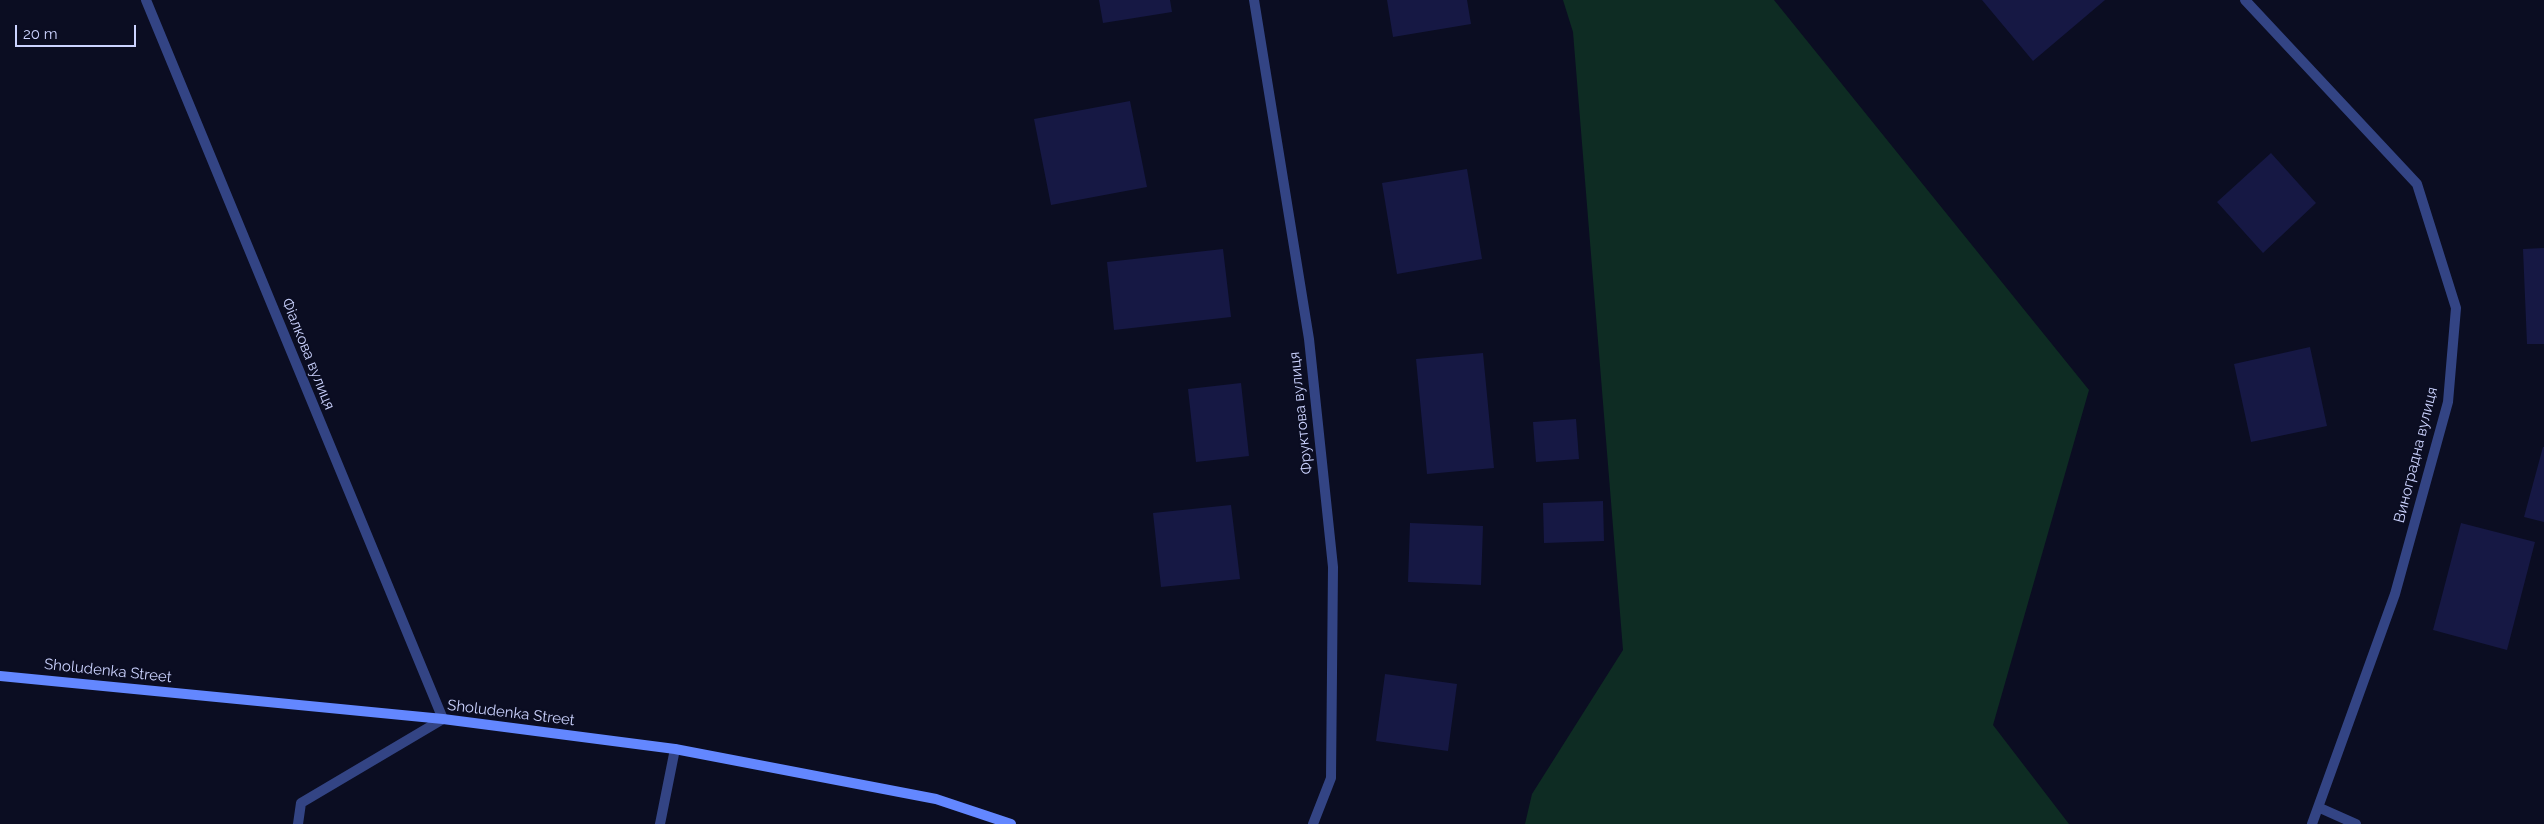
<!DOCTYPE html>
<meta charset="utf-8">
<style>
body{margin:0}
#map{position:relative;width:2544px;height:824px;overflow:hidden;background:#0b0d22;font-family:Raleway,sans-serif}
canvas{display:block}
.scale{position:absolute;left:15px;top:25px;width:121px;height:22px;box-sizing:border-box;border:2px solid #ccd3ff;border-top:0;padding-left:6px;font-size:15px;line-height:18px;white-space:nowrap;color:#ccd3ff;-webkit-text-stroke:4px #0b0d22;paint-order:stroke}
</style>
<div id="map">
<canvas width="2544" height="824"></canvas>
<div class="scale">20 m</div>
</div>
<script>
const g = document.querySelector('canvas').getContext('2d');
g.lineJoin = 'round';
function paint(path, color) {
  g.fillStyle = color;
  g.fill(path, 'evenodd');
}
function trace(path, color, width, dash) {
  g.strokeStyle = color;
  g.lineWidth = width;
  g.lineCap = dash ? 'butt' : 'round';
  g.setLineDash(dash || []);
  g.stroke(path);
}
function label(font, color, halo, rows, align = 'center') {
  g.font = font + ' Raleway,sans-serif';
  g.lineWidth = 4;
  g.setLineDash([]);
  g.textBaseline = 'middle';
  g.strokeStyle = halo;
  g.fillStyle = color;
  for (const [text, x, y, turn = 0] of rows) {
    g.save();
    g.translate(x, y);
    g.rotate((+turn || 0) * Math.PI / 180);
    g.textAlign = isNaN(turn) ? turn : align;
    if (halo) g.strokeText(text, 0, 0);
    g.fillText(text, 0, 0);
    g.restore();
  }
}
const green = new Path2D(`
 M1563,0H1774L2089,390L1993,725L2069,824H1525L1532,794L1623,650L1573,32Z`);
const building = new Path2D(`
 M1099,0H1170L1172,12L1103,23Z
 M1387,0H1467L1471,24L1393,37Z
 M1982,0H2105L2033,61Z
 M1130,101L1147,187L1051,205L1034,119Z
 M2271,153L2316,203L2263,253L2217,202Z
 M1467,169L1482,259L1397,274L1382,183Z
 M2544,248V344H2527L2523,249Z
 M1223,249L1231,317L1114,330L1107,262Z
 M2310,347L2327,426L2251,442L2234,364Z
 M1483,353L1494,468L1427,474L1416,359Z
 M1241,383L1249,456L1196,462L1188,389Z
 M1576,419L1579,459L1536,462L1533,422Z
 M2543,447H2544V522L2524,517Z
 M1603,501L1604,541L1544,543L1543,503Z
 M1231,505L1240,579L1161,587L1153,513Z
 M1410,523L1483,526L1481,585L1408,582Z
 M2461,523L2535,542L2507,650L2433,630Z
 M1385,674L1457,684L1448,751L1376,741Z`);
const service = new Path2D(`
 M298,824L301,803L443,719
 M660,824L675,749`);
const minor = new Path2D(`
 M146,0L443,719
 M1254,0L1309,339L1333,567L1331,778L1313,824
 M2245,0L2417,184L2456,308L2448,402L2395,594L2312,824
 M2320,808L2356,824`);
const secondary = new Path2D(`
 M0,676L443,719L675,749L936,799L1011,824`);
const streetNames = [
 ["Фіалкова вулиця",308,354,68],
 ["Фруктова вулиця",1301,413,-96],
 ["Виноградна вулиця",2416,455,-76],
 ["Sholudenka Street",108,671,6],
 ["Sholudenka Street",511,713,7]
];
paint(green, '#0e2c23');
paint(building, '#161844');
trace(service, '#334484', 10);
trace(minor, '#334484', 10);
trace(secondary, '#6387ff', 10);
label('15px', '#ccd3ff', '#0b0d22', streetNames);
</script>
